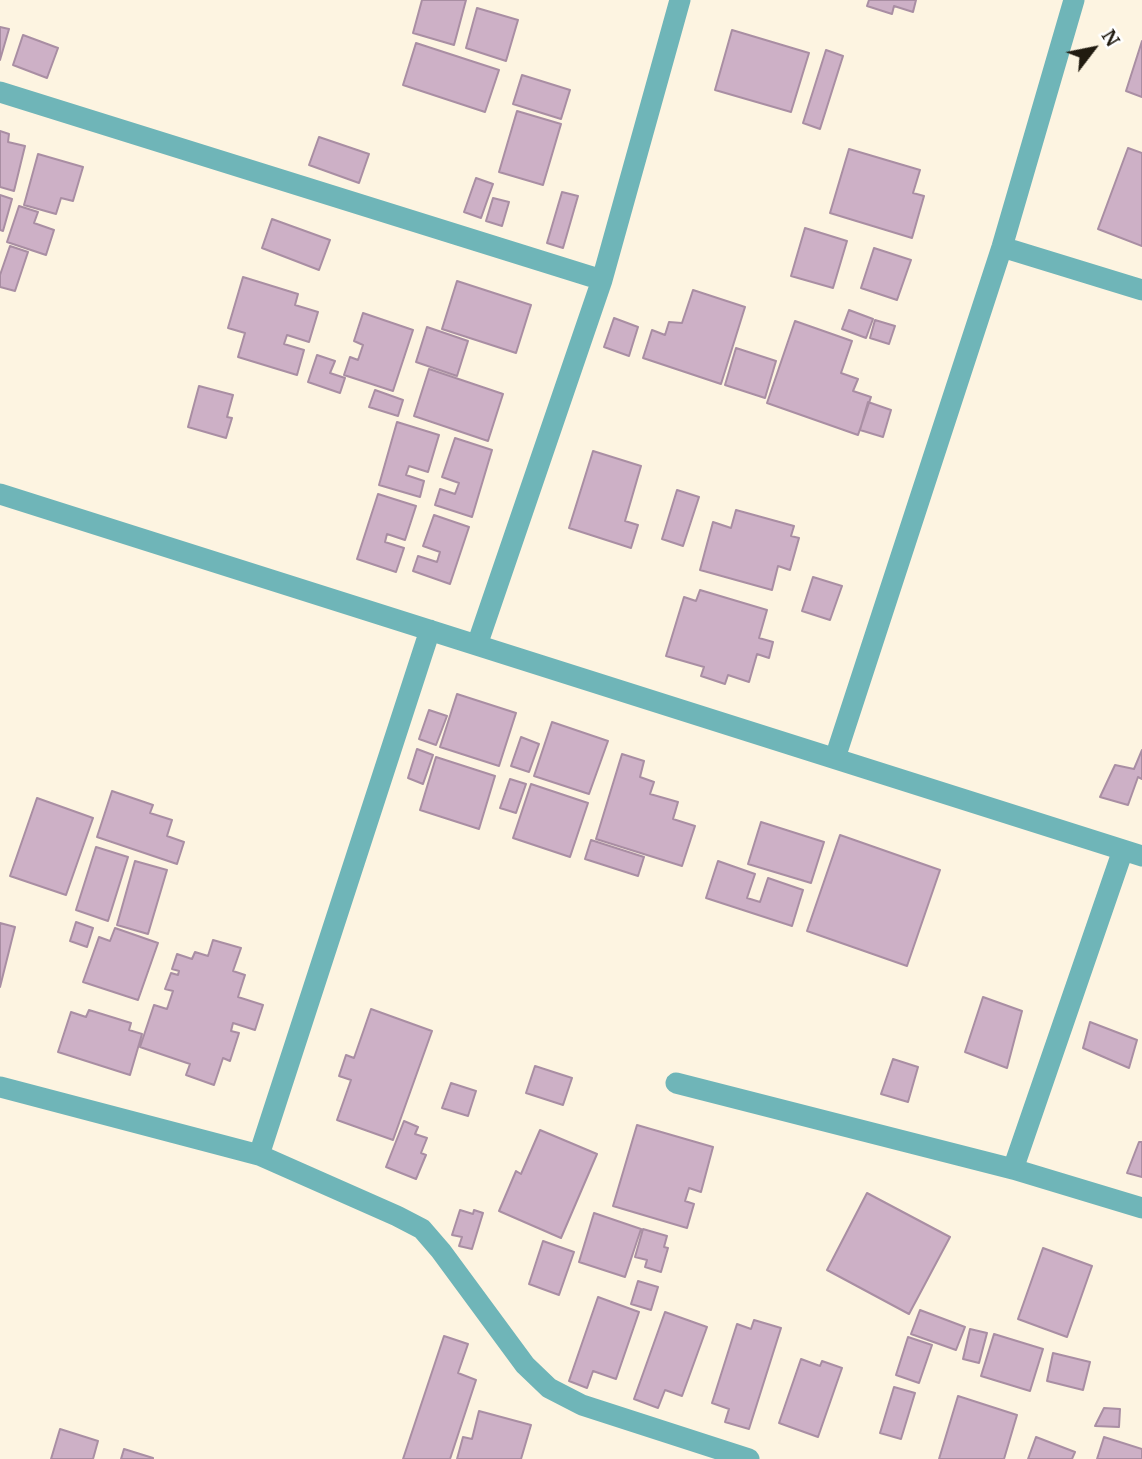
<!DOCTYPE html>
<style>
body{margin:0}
#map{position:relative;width:1142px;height:1459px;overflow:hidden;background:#fdf4e1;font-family:Merriweather,serif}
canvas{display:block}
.north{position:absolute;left:1058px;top:14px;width:70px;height:70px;-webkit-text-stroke:5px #fff;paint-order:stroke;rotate:58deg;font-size:19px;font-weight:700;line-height:28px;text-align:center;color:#211b10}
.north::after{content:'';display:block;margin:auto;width:24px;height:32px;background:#211b10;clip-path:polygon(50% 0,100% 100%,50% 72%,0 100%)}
</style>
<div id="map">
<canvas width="1142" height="1459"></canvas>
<div class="north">N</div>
</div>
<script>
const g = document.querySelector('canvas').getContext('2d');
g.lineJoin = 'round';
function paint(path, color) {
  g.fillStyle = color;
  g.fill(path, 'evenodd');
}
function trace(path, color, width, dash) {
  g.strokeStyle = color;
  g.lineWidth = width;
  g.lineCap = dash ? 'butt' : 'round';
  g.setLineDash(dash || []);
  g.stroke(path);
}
const building = new Path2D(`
 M422,0H466L454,45L413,33Z
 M869,0H916L913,12L894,6L892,14L867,6Z
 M477,8L518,20L506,61L466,48Z
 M0,27L9,29L0,60Z
 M732,30L809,53L791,112L715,90Z
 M23,35L58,48L47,78L13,65Z
 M1142,41V97L1126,91Z
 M416,43L499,70L485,112L403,85Z
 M826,50L843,56L820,129L803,123Z
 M522,75L570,90L561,119L513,104Z
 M517,111L561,124L543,185L499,172Z
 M0,131L9,134L8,142L25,146L14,191L0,187Z
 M319,137L369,154L359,183L309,165Z
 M1128,148L1142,153V246L1098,229Z
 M849,149L920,170L913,193L924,196L912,238L830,213Z
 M38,154L83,167L73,201L61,198L56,214L24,205Z
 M476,178L493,184L481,218L464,212Z
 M562,192L578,196L563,248L547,243Z
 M0,195L12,199L3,231L0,230Z
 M493,198L509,202L502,226L486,221Z
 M19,206L38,212L34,223L54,230L46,255L7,242Z
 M272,219L330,240L319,270L262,248Z
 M805,228L847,241L833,288L791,276Z
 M10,246L28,252L15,291L0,287V275Z
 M874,248L911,260L897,300L861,288Z
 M243,277L298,294L295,305L318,312L309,342L287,335L284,344L304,350L297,375L238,357L245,333L228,328Z
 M457,281L531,305L516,353L442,329Z
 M693,290L745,307L721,384L643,358L652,330L665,335L669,322L682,323Z
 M849,310L873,319L866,338L842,329Z
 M363,313L413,330L393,391L344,375L350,357L358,360L363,345L354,341Z
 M614,318L638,327L629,356L604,347Z
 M875,320L895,326L889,344L870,338Z
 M795,321L852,341L841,373L858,379L853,391L871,397L858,435L767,403Z
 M427,327L468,341L457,376L416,362Z
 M736,348L776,361L765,398L725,385Z
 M317,355L335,361L330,373L345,378L340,393L308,382Z
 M429,369L503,394L488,441L414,416Z
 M199,386L233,395L227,417L232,418L226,438L188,427Z
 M375,390L403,400L398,416L369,407Z
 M868,402L891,410L883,437L860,430Z
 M397,422L439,435L428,472L409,466L406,475L424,481L420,497L379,485Z
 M455,438L492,450L472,517L435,505L440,489L455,494L459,483L442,477Z
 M593,451L641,466L625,521L638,525L631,548L569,528Z
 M677,490L699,497L683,546L662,539Z
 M378,494L416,506L405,540L387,534L385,542L404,548L396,572L357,559Z
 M736,510L794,526L791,536L799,538L790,570L778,566L772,590L700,570L713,522L731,528Z
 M434,515L469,527L450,584L413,571L418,556L437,562L440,552L423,546Z
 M813,577L842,586L830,620L802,611Z
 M700,590L767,610L759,638L773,642L769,658L757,654L749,682L728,675L725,684L701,676L704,667L666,656L684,597L696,601Z
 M457,694L516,713L499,766L440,747Z
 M429,710L447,716L436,745L419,739Z
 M552,722L608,741L589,794L534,776Z
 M521,737L539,744L529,772L511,766Z
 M417,749L433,755L423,784L408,778Z
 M1142,750V779L1138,777L1128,805L1100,797L1115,765L1134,769Z
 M622,754L644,761L640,777L654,782L650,794L678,802L673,819L695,826L682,866L596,839Z
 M436,757L495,776L479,829L420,810Z
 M510,779L526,784L516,813L500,808Z
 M531,784L588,803L570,857L513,838Z
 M112,791L153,805L150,813L172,820L167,836L184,842L177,864L97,837Z
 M37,798L93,818L66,895L10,876Z
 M761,822L824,842L811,883L748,864Z
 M840,835L940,870L907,966L807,931Z
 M591,840L644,857L638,876L585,859Z
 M96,847L128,857L108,921L76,910Z
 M135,861L167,870L148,934L117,925Z
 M718,861L755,874L747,898L760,902L768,878L803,890L792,926L706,898Z
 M76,922L93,928L87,947L70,941Z
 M0,923L15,927L0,987Z
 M115,928L158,943L138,1000L83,982L99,937L110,941Z
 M213,940L241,948L233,971L245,975L238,997L263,1005L255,1030L233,1023L231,1031L239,1033L230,1061L223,1058L214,1085L186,1075L190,1064L140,1047L154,1005L167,1009L173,991L165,989L171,973L178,975L179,971L172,969L177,954L192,959L195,952L208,956Z
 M983,997L1022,1011L1007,1068L965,1052Z
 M371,1009L432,1031L393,1140L337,1120L351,1080L339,1076L346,1055L354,1058Z
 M89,1010L131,1023L129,1030L142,1034L130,1075L58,1052L71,1012L86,1017Z
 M1090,1022L1137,1040L1129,1068L1083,1048Z
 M893,1059L918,1067L908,1102L881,1094Z
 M535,1066L572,1078L563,1105L526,1093Z
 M451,1083L476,1091L468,1116L442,1108Z
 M404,1121L418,1127L415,1134L427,1138L421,1153L426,1155L416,1179L386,1167Z
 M637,1125L713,1147L701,1192L689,1188L685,1201L694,1204L687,1228L613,1206Z
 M540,1130L597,1154L561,1238L499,1211L516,1171L521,1174Z
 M1139,1142H1142V1177L1127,1173Z
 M867,1193L950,1237L909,1314L827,1270Z
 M460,1210L473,1214L474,1210L483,1213L472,1249L459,1246L462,1237L452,1235Z
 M594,1213L641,1229L625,1277L579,1262Z
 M643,1229L667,1236L664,1247L668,1248L661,1272L645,1267L647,1260L635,1257Z
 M543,1241L574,1252L559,1295L529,1284Z
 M1043,1248L1092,1266L1067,1337L1018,1319Z
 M638,1281L658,1287L651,1310L631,1304Z
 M598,1297L639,1312L616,1379L593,1371L587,1388L569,1381Z
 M920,1310L965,1327L956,1350L911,1334Z
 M665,1312L707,1327L682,1396L665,1390L658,1408L634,1399Z
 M754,1320L781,1328L749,1429L725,1422L729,1409L712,1403L737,1324L751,1329Z
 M970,1329L987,1333L979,1363L963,1359Z
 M994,1334L1043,1349L1030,1391L981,1376Z
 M444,1336L468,1344L458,1373L476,1380L450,1459H403Z
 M908,1337L932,1345L919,1383L896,1375Z
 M1053,1353L1090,1362L1083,1390L1047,1381Z
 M801,1359L820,1366L822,1361L842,1368L818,1437L779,1423Z
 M894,1387L915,1393L901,1439L880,1433Z
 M958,1396L1017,1415L1004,1459H939Z
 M1104,1408L1120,1409L1119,1427L1095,1426Z
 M479,1411L531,1425L521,1459H457L463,1437L472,1439Z
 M60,1429L98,1441L93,1459H51Z
 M1036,1437L1075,1452L1072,1459H1028Z
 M1104,1437L1142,1449V1459H1097Z
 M124,1449L153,1458V1459H121Z`);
const street = new Path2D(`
 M0,92L602,280
 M1002,247L1142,290
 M0,494L1142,856
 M477,645L602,280L680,0
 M835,758L1002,247L1074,0
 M676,1083L1013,1169L1142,1208
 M0,1087L259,1155L397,1216L422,1229L441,1251L525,1365L549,1388L582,1405L749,1459
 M259,1155L430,630
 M1013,1169L1123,850`);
paint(building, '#cdb0c6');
trace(building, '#a98ea3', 2);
trace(street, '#6fb5b8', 21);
</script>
